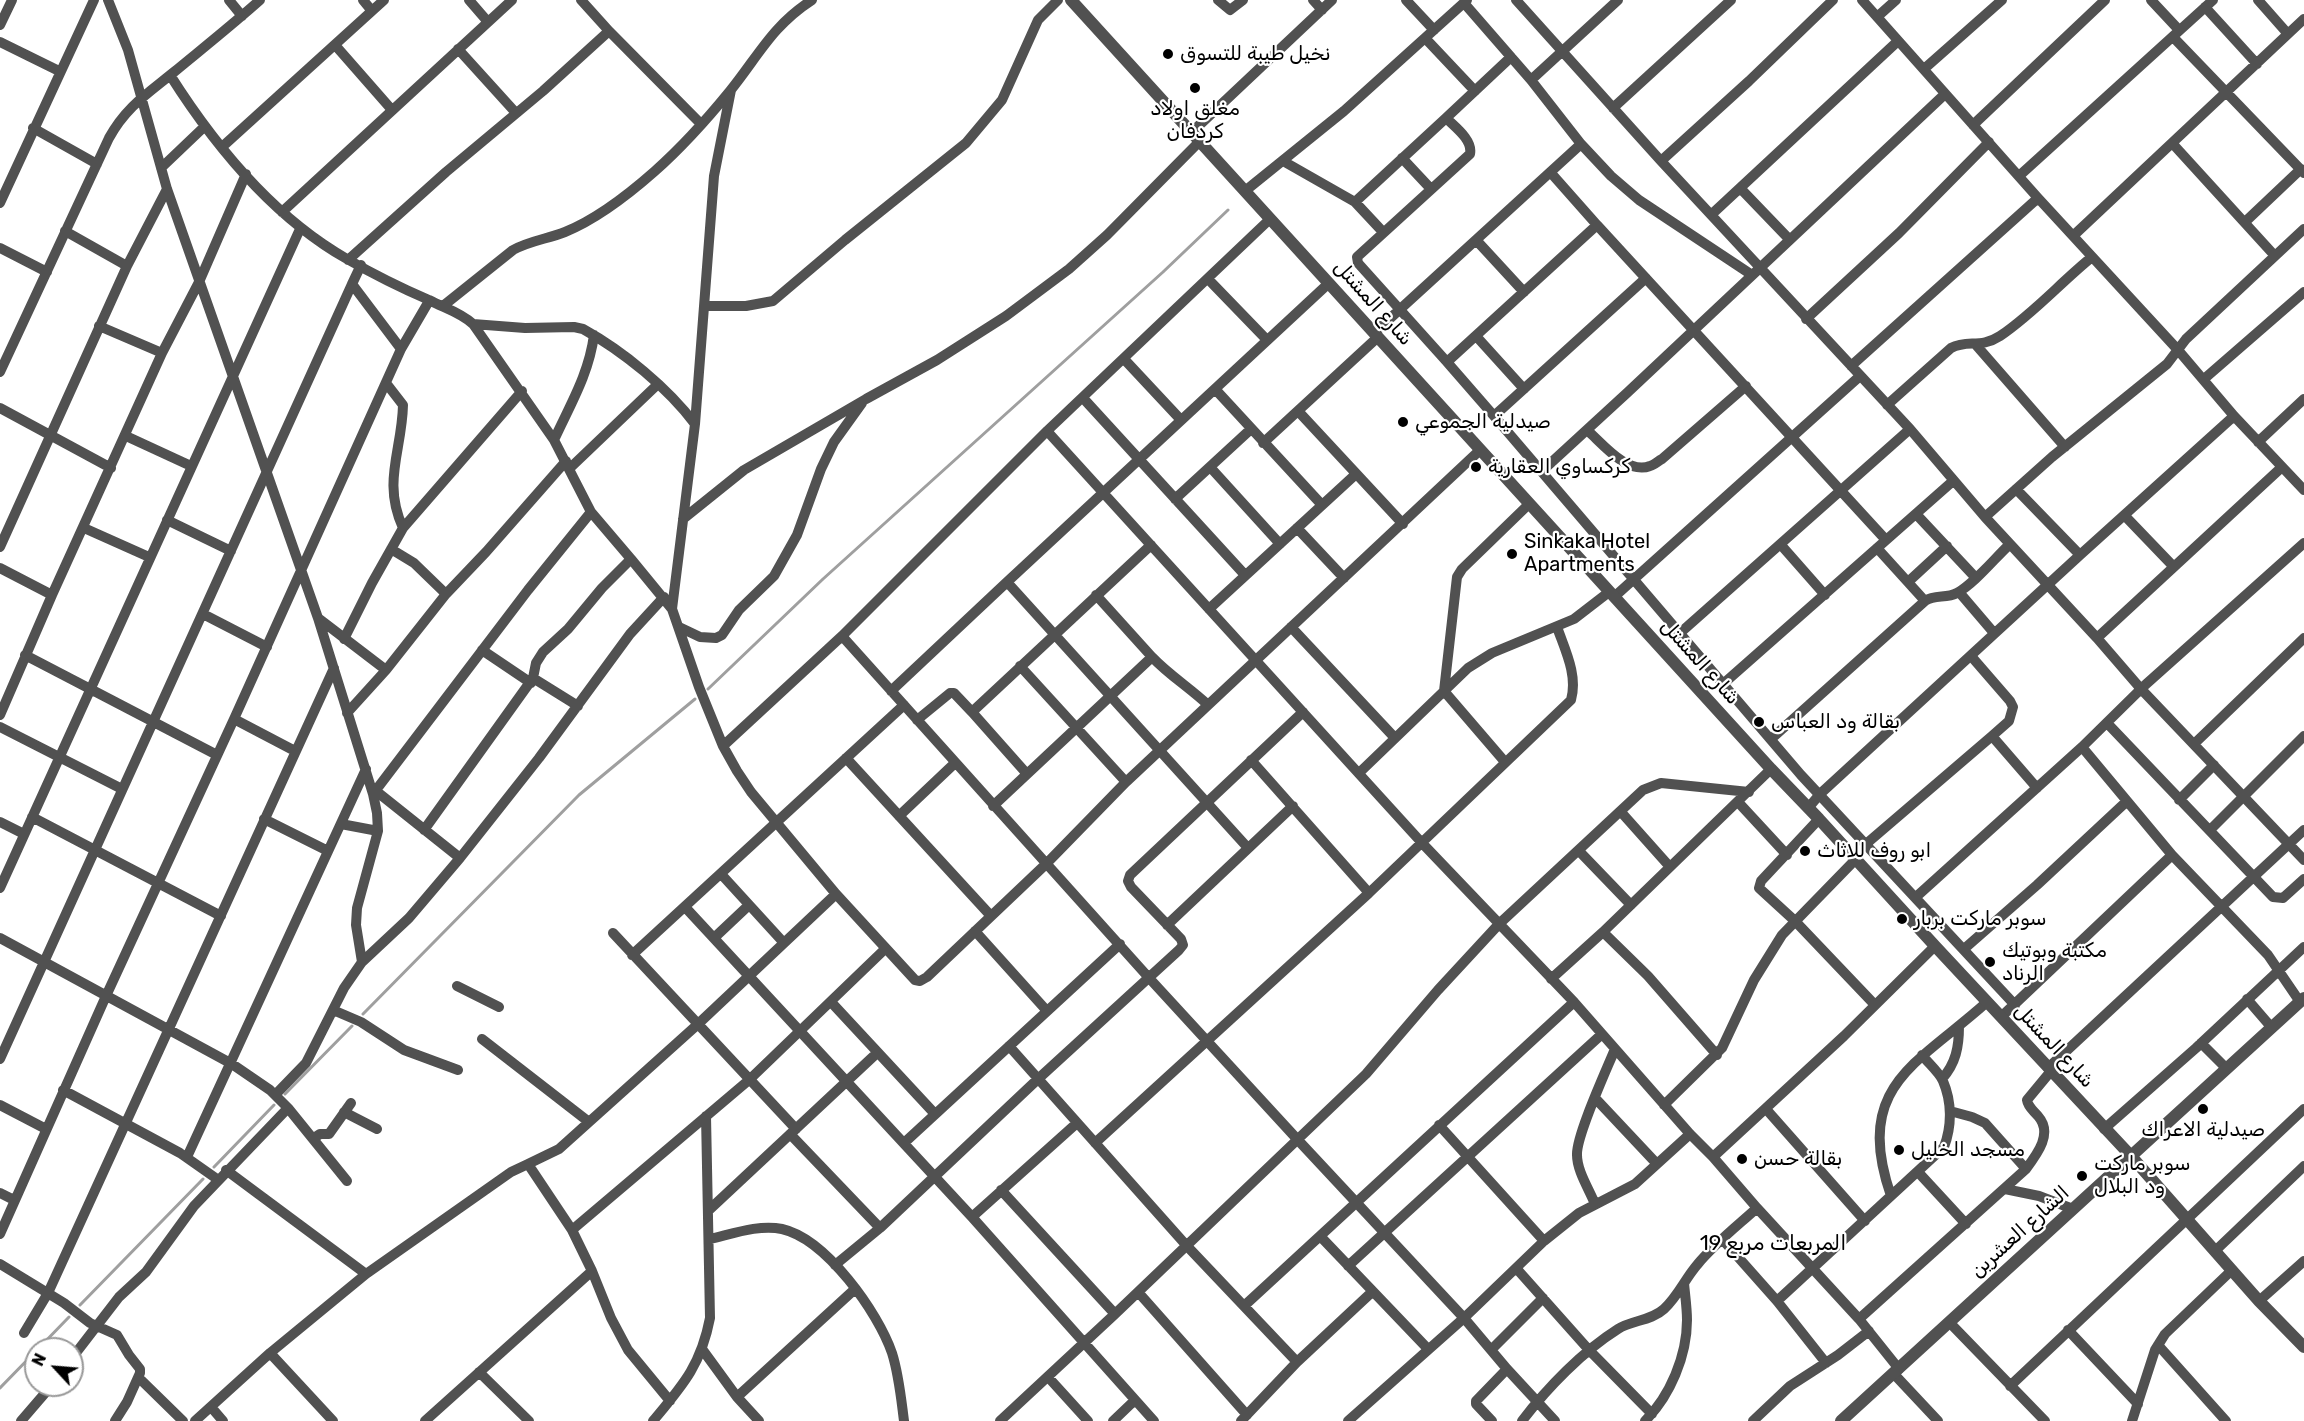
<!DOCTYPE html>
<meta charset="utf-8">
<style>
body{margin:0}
#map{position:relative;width:2304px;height:1421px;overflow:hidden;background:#fff;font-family:Rubik,sans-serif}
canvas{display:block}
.north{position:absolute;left:24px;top:1337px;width:60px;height:60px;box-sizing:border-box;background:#fff;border:2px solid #999;border-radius:50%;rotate:296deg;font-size:16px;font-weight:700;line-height:24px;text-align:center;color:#000}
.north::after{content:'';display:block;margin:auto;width:21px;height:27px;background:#000;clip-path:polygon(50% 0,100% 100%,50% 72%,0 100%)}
</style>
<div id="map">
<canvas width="2304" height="1421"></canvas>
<div class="north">N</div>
</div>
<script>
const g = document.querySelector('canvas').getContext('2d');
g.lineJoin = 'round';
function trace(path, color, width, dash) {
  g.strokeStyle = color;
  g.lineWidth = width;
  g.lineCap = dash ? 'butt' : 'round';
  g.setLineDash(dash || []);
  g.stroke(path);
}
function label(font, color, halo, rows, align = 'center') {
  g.font = font + ' Rubik,Cairo,sans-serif';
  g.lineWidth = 4.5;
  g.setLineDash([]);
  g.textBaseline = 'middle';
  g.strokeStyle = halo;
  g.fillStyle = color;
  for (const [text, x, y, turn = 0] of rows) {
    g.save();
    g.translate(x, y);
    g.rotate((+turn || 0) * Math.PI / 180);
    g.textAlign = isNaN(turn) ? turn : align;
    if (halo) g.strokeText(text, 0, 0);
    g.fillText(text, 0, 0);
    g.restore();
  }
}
const stream = new Path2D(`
 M708,689L823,579L1163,272L1228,210
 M363,1014L579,795L695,699
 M285,1094L352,1026
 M214,1167L274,1105
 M80,1305L203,1179
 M38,1349L69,1317
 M0,1388L36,1351`);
const minor = new Path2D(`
 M108,0L128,50L167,189L318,618L373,794L377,813L378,831L357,908L356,925L362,962
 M229,0L242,16
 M363,0L372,11
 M469,0L488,22
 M1218,0L1230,10L1243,0
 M1313,0L1322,10
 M1406,0L1434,30
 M1516,0L1661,161L1910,429L1985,517L2097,638L2141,689L2304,860
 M1862,0L2038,198L2178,350L2234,416L2304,490
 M2151,0L2179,30
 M2258,0L2288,34
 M1464,3L1531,80L1581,144L1611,176L1639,200L1752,275
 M2205,7L2257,64
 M1877,17L1896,0
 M0,25L12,0
 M609,31L701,124
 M2173,37L2304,173
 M1425,38L1475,91
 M0,42L59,71
 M335,45L392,110
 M458,49L516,113
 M1511,57L1446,118C1455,127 1473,140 1470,154L1357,257L1358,263L1447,362L1597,225L1886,540
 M1924,69L2002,0
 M170,75C215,146 273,217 347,259C373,274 401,288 429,300C444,308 460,312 473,324L554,440L591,512L631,559
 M1531,80L1618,0
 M1613,108L1731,0
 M1973,125L2105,0
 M33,128L97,164
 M1192,132L1332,0
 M2172,143L2275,256
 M222,147L384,0
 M1402,158L1431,189
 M1283,161L1355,202
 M1661,161L1749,81L1833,0
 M161,168L204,127
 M1551,173L1597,225
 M2019,176L2213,0
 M1740,188L1789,239
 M1245,191L1344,111L1467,0
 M0,203L94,0
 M282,212L512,0
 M1712,214L1898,41
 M2245,222L2301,169
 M65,231L127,266
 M1383,232L1355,202L1446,118
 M2073,236L2304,19
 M1477,241L1524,292
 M0,248L47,272
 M348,260L446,172L543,91L609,31L581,0
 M361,265L352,284L401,349
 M1646,278L1494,416L1801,775L2015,1005
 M1208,279L1267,340
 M443,306L513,250C529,241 547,239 565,232C597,219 629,194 655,171C682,147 708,118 730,91C759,55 772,26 812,0
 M704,306H746L773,301L845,240L966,143L1002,100L1038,20L1058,0
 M1806,319L1899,233L1989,142
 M473,324L525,328L574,327L583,329C623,351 668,388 695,424
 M99,326L162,353
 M1374,333L1581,144
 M1476,336L1524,389
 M1976,345L2065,447
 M1124,359L1181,420
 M1447,362L1494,416
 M1851,366L2038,198
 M0,372L109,138C126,107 147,94 174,72C203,48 232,25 260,0
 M2204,379L2304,292
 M386,383L403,405C402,451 382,482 403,528
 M1215,389L1322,505
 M1083,398L1245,575
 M1887,405L1951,348C1968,339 1980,349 2000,336C2033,314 2061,282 2092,257
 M0,408L111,468
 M1298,411L1403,524
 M1587,430C1602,443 1627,475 1650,466C1654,465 1658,461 1662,459L1746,386
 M1047,431L1422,843L1574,1002L1690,1134L1713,1157L1757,1208L1859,1319L1899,1369
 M126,436L191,466
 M554,440C570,405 589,374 594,335
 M2258,442L2304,399
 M1263,443L1378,337
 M1210,467L1280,544
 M569,469L658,384
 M1542,471L1628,392L1945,94
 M2016,489L2080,555
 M1175,499L1251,429
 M1916,514L1975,577
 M2125,516L2173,566
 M1985,517L2052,457L2167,364L2186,339L2304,229
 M683,519L744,470L866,399L937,360L1006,316L1069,269L1107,235L1200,141
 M167,520L231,551
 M84,528L149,557
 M1297,528L1344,578
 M1781,545L1825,595
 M0,547L127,266L167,189
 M1877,548L1925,601
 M391,549L414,563L446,594
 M0,568L52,595L162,353L199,282L246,174
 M1908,582L1947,546
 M1959,592L1994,633
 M1096,595L1152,657
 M1614,597L1860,376
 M672,609L695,424L714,176L731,90
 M1209,609L1356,474
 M203,614L267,647
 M318,618L386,670
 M679,627L700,637L716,638L722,635L739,610L774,576L797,535L821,469L834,442L862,403
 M1291,627L1395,738
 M1680,633L1910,429
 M842,636L1150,979L1297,1139L1464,1318L1507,1369L1555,1421
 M2097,638L2282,467
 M344,639L372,583L403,528L522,391
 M482,650L531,683
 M25,655L217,755
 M1020,666L1126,782
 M533,678L536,663L543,652L568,629L602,588L631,559L672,609L699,687L723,746L737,771L751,792L836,894L915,980L920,981L927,977L1046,864L1126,782L1479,451
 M1723,684L1953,481
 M891,691L1007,582
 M972,712L1027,774
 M347,713L386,670L446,594L486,552L566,461
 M0,715L52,595
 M234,719L295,751
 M917,720L950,693H954L972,712L1151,545
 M2107,723L2273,897L2283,898L2304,879
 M0,727L122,789
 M1992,736L2037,788
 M1771,739L1925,601C1935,594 1946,599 1957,593C1975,583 1994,559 2010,544
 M2194,744L2304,638
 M723,746L842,636L1047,431L1270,219
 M2082,747L2172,855L2268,955L2300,1002
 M846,758L991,916
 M1251,760L1369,893
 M1505,762L1444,691L1457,577L1462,569L1529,504
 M1359,773L1468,668L1492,653L1574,619L1609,592
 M376,791L460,858
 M373,794L528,590L591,512
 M2179,800L2214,765
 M1738,802L1787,855
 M993,806L1152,657C1169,675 1190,688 1208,705
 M1809,807L1820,794L2080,555L2234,416
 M1621,812L1670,867
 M899,816L955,763
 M32,817L221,916
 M264,819L328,851
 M1819,819L1761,881L1759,888L1795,921L1875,1005
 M0,822L24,834
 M341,824L378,831
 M424,830L533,678L578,706
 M2210,830L2304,736
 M1866,844L1992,736L2009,721L2013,707L2010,701L1971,656
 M1248,848L1007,582L1329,283
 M1579,851L1631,905
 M721,874L784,943
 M0,888L300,229
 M1916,897L2082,747L2144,686L2304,543
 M685,907L972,1217L1154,1421
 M1167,925L1293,806
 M975,931L1047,1011
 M1603,932L1648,976L1717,1055
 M613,933L796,1129
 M0,938L232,1064L270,1090L288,1108
 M714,938L749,905
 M1964,949L2037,885L2126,802
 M632,955L904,705
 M1551,979L1603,932L1771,769
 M457,986L499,1007
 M2247,999L2272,1028
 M831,1002L935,1114
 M333,1010L361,1022L404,1050L458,1070
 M2001,1017L2172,855
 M482,1039L589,1122
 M2201,1043L2227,1069
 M1009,1046L1186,1245L1297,1362
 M0,1059L352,284
 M2048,1068L2304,830
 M1942,1079C1956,1063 1959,1047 1959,1026
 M63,1090L180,1153L217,1179
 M275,1095L306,1063L344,988L362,962L409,918L460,858L539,758L630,634L664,597
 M1595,1098L1657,1164
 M0,1105L46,1129
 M1664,1105L1722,1048L1754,980L1782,935L1856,859
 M1766,1109L1865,1221
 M1950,1111L1972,1117L1985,1123L2026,1169
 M344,1112L377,1129
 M1439,1125L1544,1241
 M2104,1129L2196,1048L2304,947
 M790,1134L880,1228
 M314,1138L320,1134H329L351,1103
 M904,1143L1120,944
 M1095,1143L1369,893L1571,700C1578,675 1565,650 1557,627
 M187,1157L366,769
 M1713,1157L1844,1036L1935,946
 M528,1164L559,1149L697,1025L836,894
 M226,1170L366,1274
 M1918,1172L1966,1224
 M2005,1189L2039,1196L2073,1209
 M1001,1190L1115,1314
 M0,1193L14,1200
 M1891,1196C1853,1085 1917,1065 1987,1002
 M1595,1204C1589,1189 1577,1171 1577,1155C1576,1136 1606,1071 1615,1049
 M709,1210L877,1053
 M972,1217L1077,1123
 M572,1230L749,1080L885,949
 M0,1234L106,996L234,719L401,349L429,301
 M1320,1236L1428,1349
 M710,1239C732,1234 759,1224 782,1229C826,1239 878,1312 892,1353C899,1375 901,1398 904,1421
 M1722,1239L1777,1301L1826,1363
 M2215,1251L2304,1166
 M0,1264L64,1303L90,1323L117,1335L129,1355L140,1369V1373L127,1402L115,1421
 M835,1265L880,1228L1038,1079L1179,950L1183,945L1181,939L1131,887L1128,881L1130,875L1303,712
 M1348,1266L1602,1034
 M1516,1268L1589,1350L1652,1414
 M1138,1292L1247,1415
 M1777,1301L1944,1147C1952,1126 1952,1102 1943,1081C1939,1072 1928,1063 1922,1055
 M2259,1301L2304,1261
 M1244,1306L1574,1002
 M1859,1319L2026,1169C2038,1153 2053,1133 2038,1116C2033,1110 2028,1107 2027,1100L2051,1071
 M1949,1322L2045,1421
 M2068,1330L2138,1404
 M24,1333L48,1293L334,668
 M2158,1345L2226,1421
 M702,1349L737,1397L759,1421
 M1491,1350L1543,1298
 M270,1353L333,1421
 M72,1358L119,1297L146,1272L194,1206L288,1108L347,1181
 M479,1372L529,1421
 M1893,1373L1938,1421
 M1048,1377L1088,1421
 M139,1378L183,1421
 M2010,1386L2304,1109
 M737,1397L855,1289
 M211,1407L223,1421
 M21,1421L52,1385
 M195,1421L270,1353L366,1274L511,1172L528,1164L572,1230L592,1271L611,1318L628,1350L670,1401
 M425,1421L592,1271
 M653,1421C683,1385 701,1365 710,1318L706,1116
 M1000,1421L1115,1314L1366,1074L1438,990L1499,924L1643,790L1661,783L1749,792
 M1113,1421L1135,1400
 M1241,1421L1297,1362L1372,1292
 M1348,1421L1464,1318L1544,1241L1579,1213L1635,1184L1690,1134
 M1492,1421L1476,1404V1401L1507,1369
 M1522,1421C1547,1388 1583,1351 1618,1329C1632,1320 1651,1321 1664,1309C1678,1296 1685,1279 1697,1265C1714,1244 1736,1227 1757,1208
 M1645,1421C1670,1396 1687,1356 1687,1320C1687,1308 1685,1295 1684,1283
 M1753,1421L1790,1386L1838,1355L1869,1331
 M2132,1421L2155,1350L2165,1334L2232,1270`);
const tertiary = new Path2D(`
 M1071,0L1771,769L1819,819L1935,946L2131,1156L2259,1301L2304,1347
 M1841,1421L2304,998`);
const markers = [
 [1168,54,6,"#000"],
 [1195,88,6,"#000"],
 [1403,422,6,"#000"],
 [1476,467,6,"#000"],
 [1512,554,6,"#000"],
 [1759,722,6,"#000"],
 [1805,851,6,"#000"],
 [1902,919,6,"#000"],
 [1990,962,6,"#000"],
 [2203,1109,6,"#000"],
 [1899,1150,6,"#000"],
 [1742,1159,6,"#000"],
 [2082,1176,6,"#000"]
];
const poiNames = [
 ["نخيل طيبة للتسوق",1180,54],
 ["مغلق اولاد",1195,109,"center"],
 ["كردفان",1195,132,"center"],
 ["صيدلية الجموعي",1415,422],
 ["كركساوي العقارية",1488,467],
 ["Sinkaka Hotel",1524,542],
 ["Apartments",1524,565],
 ["بقالة ود العباس",1771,722],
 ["ابو روف للاثاث",1817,851],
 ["سوبر ماركت بربار",1914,919],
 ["مكتبة وبوتيك",2002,951],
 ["الرناد",2002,974],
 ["صيدلية الاعراك",2203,1130,"center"],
 ["مسجد الخليل",1911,1150],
 ["بقالة حسن",1754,1159],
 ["سوبر ماركت",2094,1164],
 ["ود البلال",2094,1187]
];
const streetNames = [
 ["شارع المشتل",1373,303,48],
 ["شارع المشتل",1700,662,48],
 ["شارع المشتل",2054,1046,47],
 ["الشارع العشرين",2020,1232,-42]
];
const neighbourhoodNames = [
 ["المربعات مربع 19",1773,1244]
];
trace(stream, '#9f9f9f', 3);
trace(minor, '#515151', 10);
trace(tertiary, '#515151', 12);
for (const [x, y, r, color] of markers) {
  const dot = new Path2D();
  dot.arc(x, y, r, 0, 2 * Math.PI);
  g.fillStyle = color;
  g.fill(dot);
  trace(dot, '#fff', 2);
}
label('20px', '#000', '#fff', poiNames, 'left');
label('20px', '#000', '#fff', streetNames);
label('21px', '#000', '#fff', neighbourhoodNames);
</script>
